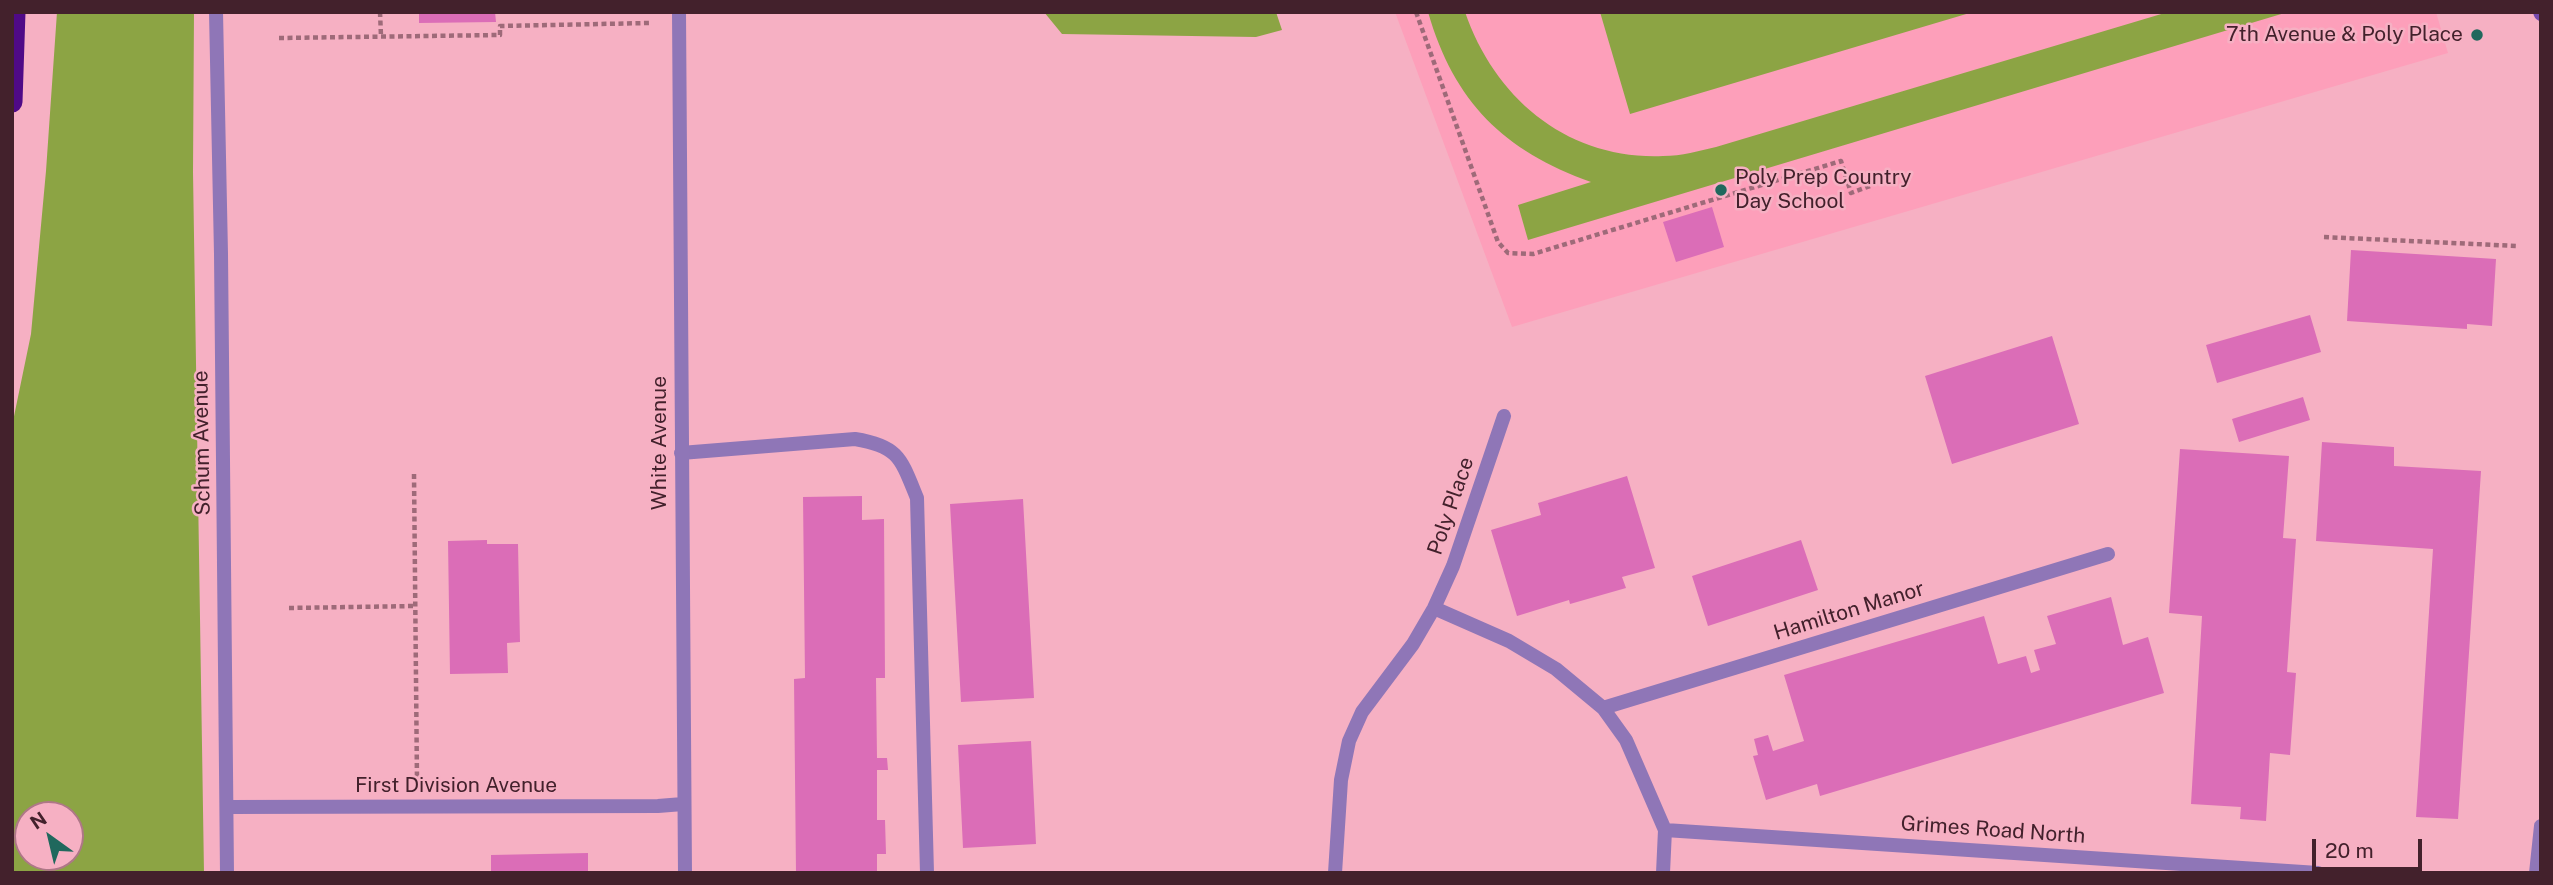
<!DOCTYPE html>
<style>
body{margin:0}
#map{position:relative;width:2553px;height:885px;overflow:hidden;background:#f6b0c3;font-family:"Public Sans",sans-serif}
canvas{display:block}
.frame{position:absolute;inset:0;border:14px solid #43212c;pointer-events:none}
.north{position:absolute;left:14px;top:801px;width:70px;height:70px;box-sizing:border-box;background:#f6b0c3;border:2px solid #ae7787;border-radius:50%;rotate:326deg;font-size:19px;font-weight:700;line-height:28px;text-align:center;color:#43212c}
.north::after{content:'';display:block;margin:auto;width:24px;height:32px;background:#20685d;clip-path:polygon(50% 0,100% 100%,50% 72%,0 100%)}
.scale{position:absolute;left:2312px;top:839px;width:110px;height:32px;box-sizing:border-box;border:4px solid #43212c;border-top:0;padding-left:9px;font-size:21px;line-height:24px;white-space:nowrap;color:#43212c;-webkit-text-stroke:5px #f6b0c3;paint-order:stroke}
</style>
<div id="map">
<canvas width="2553" height="885"></canvas>
<div class="frame"></div>
<div class="north">N</div>
<div class="scale">20 m</div>
</div>
<script>
const g = document.querySelector('canvas').getContext('2d');
g.lineJoin = 'round';
function paint(path, color) {
  g.fillStyle = color;
  g.fill(path, 'evenodd');
}
function trace(path, color, width, dash) {
  g.strokeStyle = color;
  g.lineWidth = width;
  g.lineCap = dash ? 'butt' : 'round';
  g.setLineDash(dash || []);
  g.stroke(path);
}
function label(font, color, halo, rows, align = 'center') {
  g.font = font + ' "Public Sans",sans-serif';
  g.lineWidth = 5;
  g.setLineDash([]);
  g.textBaseline = 'middle';
  g.strokeStyle = halo;
  g.fillStyle = color;
  for (const [text, x, y, turn = 0] of rows) {
    g.save();
    g.translate(x, y);
    g.rotate((+turn || 0) * Math.PI / 180);
    g.textAlign = isNaN(turn) ? turn : align;
    if (halo) g.strokeText(text, 0, 0);
    g.fillText(text, 0, 0);
    g.restore();
  }
}
const built = new Path2D(`
 M1395,12H2436L2448,53L1512,327Z`);
const green = new Path2D(`
 M57,12H194L193,172L204,873H12V426L31,334L46,171ZM28,815H70V857H28Z
 M1044,12H1276L1282,30L1256,37L1062,34Z
 M1428,12H1465C1495,99 1568,160 1663,156C1682,156 1699,151 1716,147L2168,12H2288L1528,240L1518,205L1591,182C1504,151 1454,102 1428,12Z
 M1600,12H1973L1630,114Z`);
const building = new Path2D(`
 M419,12H495L496,22L419,23Z
 M1712,207L1724,247L1676,262L1663,222Z
 M2351,250L2496,259L2492,326L2467,324V329L2347,321Z
 M2310,315L2321,352L2217,383L2206,345Z
 M2052,336L2079,424L1952,464L1925,376Z
 M2303,397L2310,420L2239,442L2232,419Z
 M2322,442L2394,447V466L2481,471L2458,819L2416,817L2433,549L2316,541Z
 M2180,449L2289,456L2283,538L2296,539L2287,672L2296,673L2290,755L2270,753L2266,821L2240,819L2241,807L2191,804L2202,616L2169,613Z
 M1627,476L1655,568L1622,577L1626,588L1570,604L1569,600L1517,616L1491,530L1541,515L1538,503Z
 M862,496V520L884,519L885,678H876L877,758H887L888,770H877V820H885L886,854H877V873H796L794,679L805,678L803,497Z
 M1023,499L1034,698L961,702L950,504Z
 M487,540V544H518L520,642L507,643L508,673L450,674L448,541Z
 M1801,540L1818,590L1708,626L1692,576Z
 M2111,597L2123,645L2148,637L2164,693L1820,796L1817,784L1766,800L1753,756L1758,755L1754,739L1768,735L1773,751L1804,741L1784,675L1984,616L1998,664L2026,656L2031,673L2040,670L2034,650L2056,644L2047,616Z
 M1031,741L1036,844L963,848L958,745Z
 M588,853V873H491V855Z`);
const path = new Path2D(`
 M380,12L381,36
 M1416,12L1498,242L1508,253L1533,254L1841,161L1851,193L1870,186
 M279,38L500,35V26L650,23
 M2324,237L2517,246
 M414,474L417,781
 M289,608L415,606`);
const service = new Path2D(`
 M681,453L855,439C899,446 901,459 917,498L927,873`);
const minor = new Path2D(`
 M216,12L221,254L227,873
 M679,12L685,873
 M1434,608L1509,641L1556,669L1603,708L1626,740L1665,830L1663,873
 M1603,708L2108,554
 M228,807L658,806L683,804
 M1665,830L2318,873
 M1335,873L1341,780L1349,741L1362,712L1413,644L1434,608L1453,566L1504,416
 M2536,873L2541,826`);
const secondary = new Path2D(`
 M2540,12L2541,14`);
const motorway = new Path2D(`
 M12,102L15,12`);
const markers = [
 [2477,35,7,"#20685d"],
 [1721,190,7,"#20685d"]
];
const poiNames = [
 ["7th Avenue & Poly Place",2463,35],
 ["Poly Prep Country",1735,178,"left"],
 ["Day School",1735,202,"left"]
];
const streetNames = [
 ["Schum Avenue",202,443,-91],
 ["White Avenue",660,443,-90],
 ["Poly Place",1451,506,-71],
 ["Hamilton Manor",1849,611,-17],
 ["First Division Avenue",456,786],
 ["Grimes Road North",1993,830,4]
];
paint(built, '#fd9fba');
paint(green, '#8ca444');
paint(building, '#db6db7');
trace(path, '#9e6a79', 4.5, [5, 3.5]);
trace(service, '#8f76b7', 14);
trace(minor, '#8f76b7', 14);
trace(secondary, '#754aac', 14);
trace(motorway, '#4f0a87', 21);
for (const [x, y, r, color] of markers) {
  const dot = new Path2D();
  dot.arc(x, y, r, 0, 2 * Math.PI);
  g.fillStyle = color;
  g.fill(dot);
  trace(dot, '#f6b0c3', 2.5);
}
label('21px', '#43212c', '#f6b0c3', poiNames, 'right');
label('21px', '#43212c', '#f6b0c3', streetNames);
</script>
